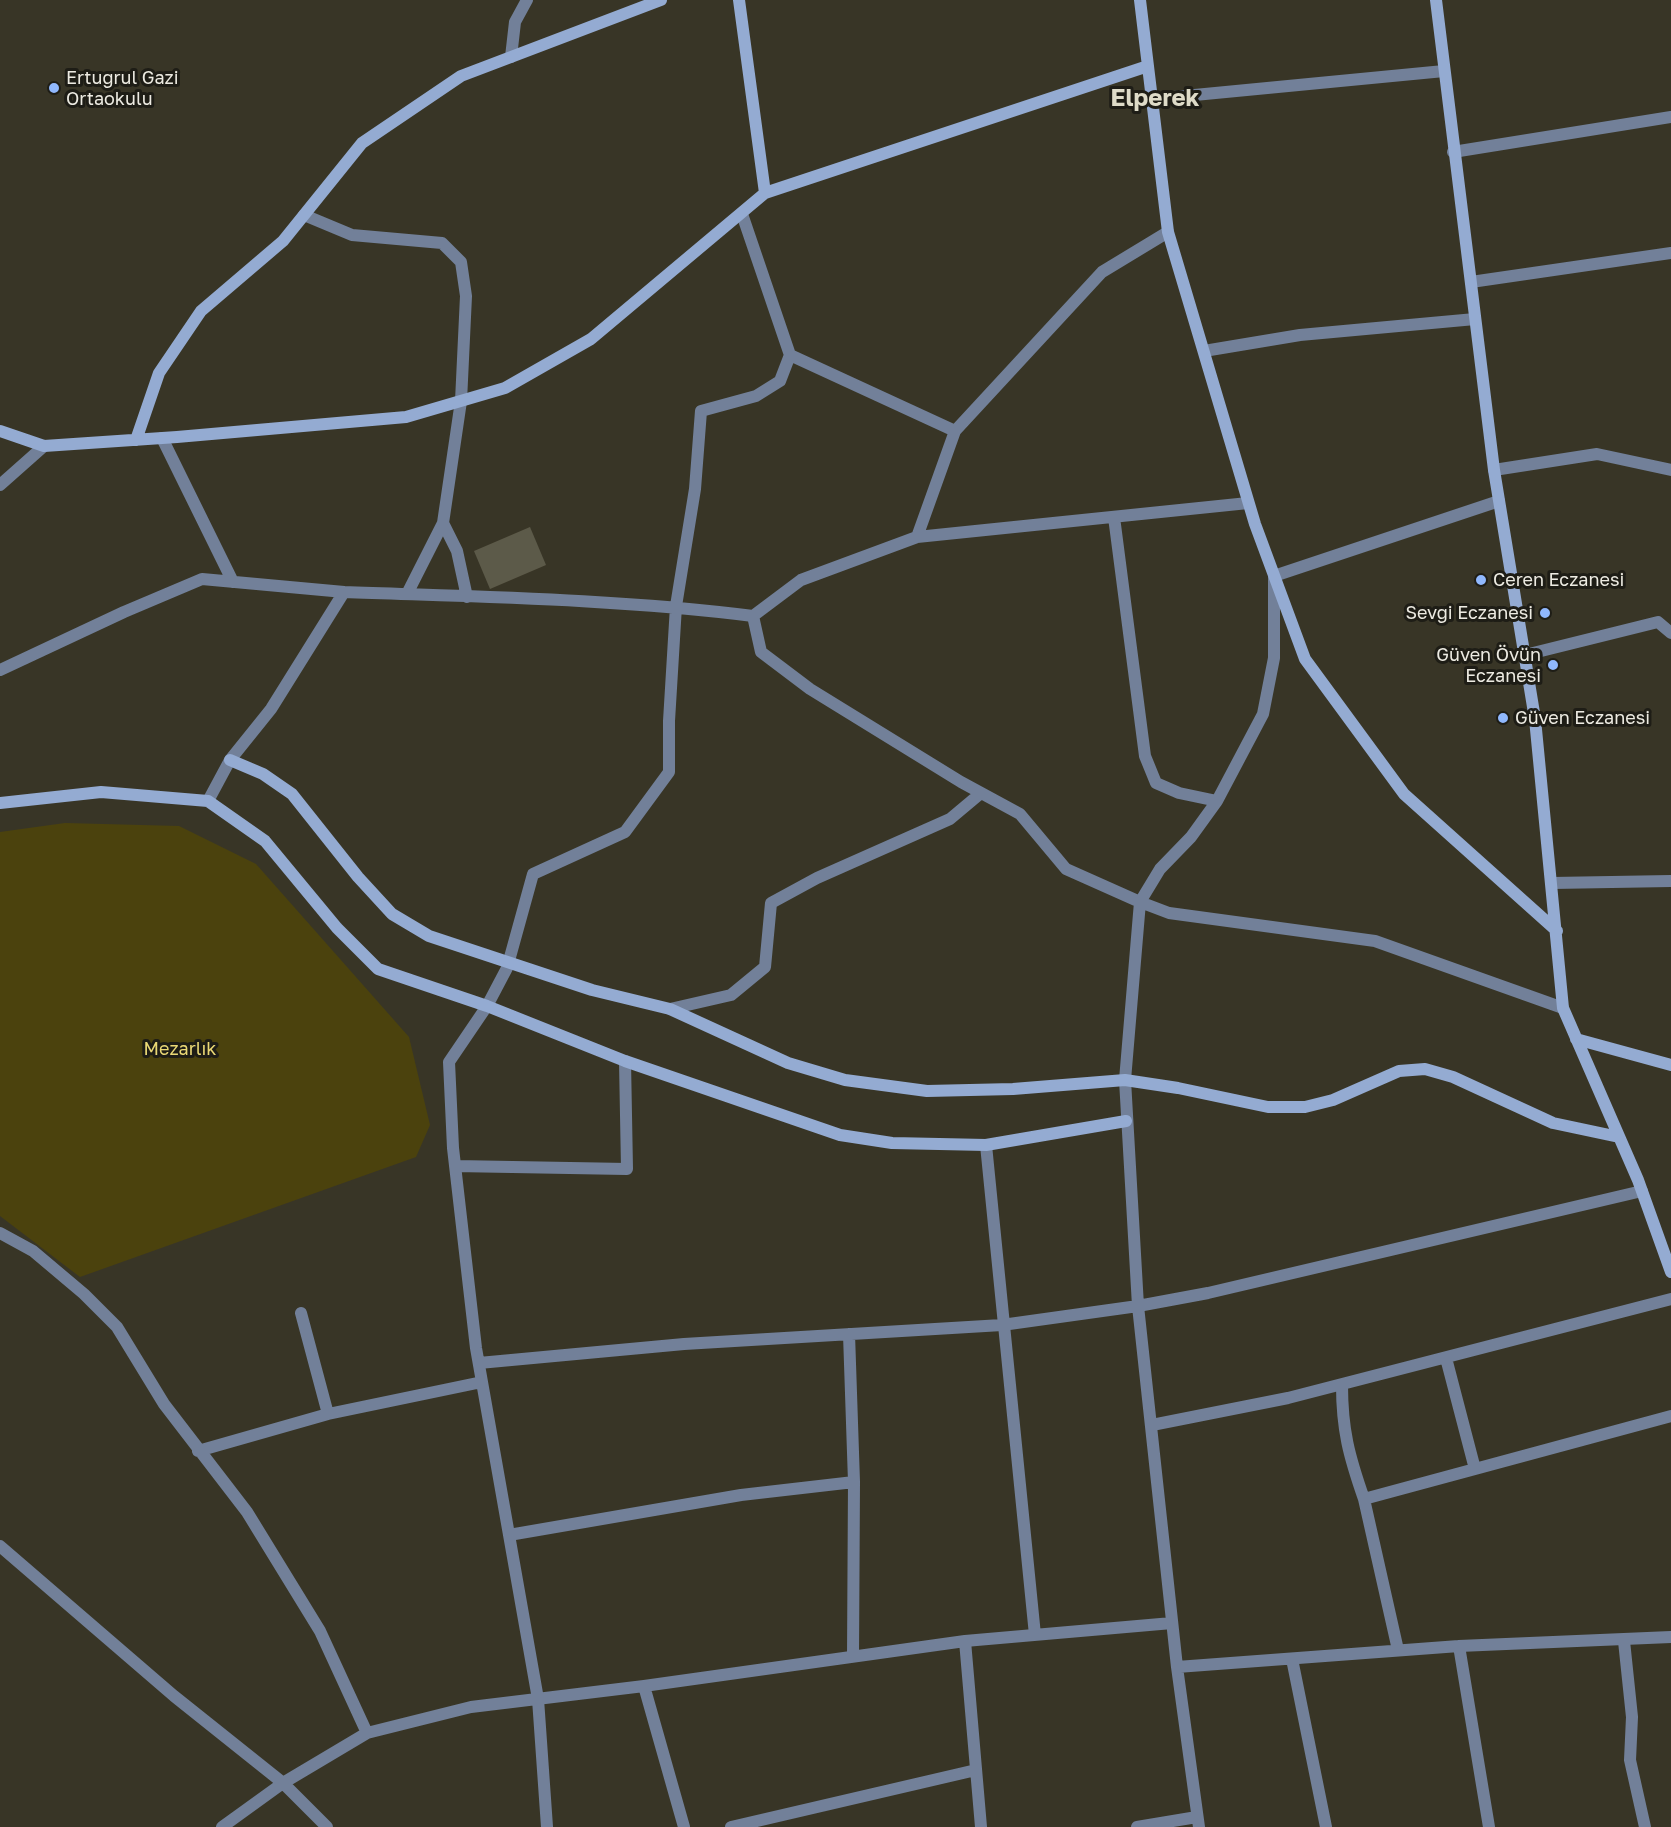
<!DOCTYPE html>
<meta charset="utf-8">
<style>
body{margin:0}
canvas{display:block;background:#383526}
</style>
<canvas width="1671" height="1827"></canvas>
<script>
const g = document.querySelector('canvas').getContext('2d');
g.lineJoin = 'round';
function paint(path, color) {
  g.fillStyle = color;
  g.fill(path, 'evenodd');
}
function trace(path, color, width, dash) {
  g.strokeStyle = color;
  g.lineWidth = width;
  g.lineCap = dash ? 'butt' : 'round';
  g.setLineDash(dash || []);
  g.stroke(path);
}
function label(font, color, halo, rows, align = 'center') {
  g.font = font + ' "Golos Text",sans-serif';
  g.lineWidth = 6;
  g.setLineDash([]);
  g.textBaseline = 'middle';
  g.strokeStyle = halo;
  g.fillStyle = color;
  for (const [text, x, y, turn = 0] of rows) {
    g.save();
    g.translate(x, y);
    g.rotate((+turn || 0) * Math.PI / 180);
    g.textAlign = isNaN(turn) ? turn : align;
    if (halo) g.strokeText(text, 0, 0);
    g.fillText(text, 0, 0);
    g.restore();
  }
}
const green = new Path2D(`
 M65,823L179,826L256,864L409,1037L430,1125L416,1157L80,1277L0,1216V832Z`);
const building = new Path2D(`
 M530,527L546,565L490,589L474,551Z`);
const street = new Path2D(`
 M511,57L515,22L527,0
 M1153,99L1444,71
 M1453,152L1671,117
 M304,215L352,235L442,243L461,262L466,296L461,401L443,523L407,594
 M1471,282L1671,253
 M1204,351L1300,335L1475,319
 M790,355L955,431
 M162,438L233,582
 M1494,470L1597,454L1671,470
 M0,485L44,446
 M1114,517L1145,756L1156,783L1179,793L1217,801
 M443,523L457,551L467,597
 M917,537L955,431L1102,272L1168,232
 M753,616L761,652L810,689L961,782L1020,814L1066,869L1140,902L1169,913L1375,941L1563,1008
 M1525,655L1658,622L1671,633
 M0,670L124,612L202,579L344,592
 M208,801L230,760L271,709L344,592C481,597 618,599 753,616L801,580L917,537L1248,503
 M1552,883L1671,881
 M670,1009L731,995L765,967L771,903L817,878L950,819L981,793
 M986,1145L1035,1635
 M455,1166L627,1169L625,1061
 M0,1233L33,1251L84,1294L117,1327L164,1404L247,1512L320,1631L367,1733
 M301,1313L328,1414
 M849,1334L854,1482L853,1656
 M1446,1358L1475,1469
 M479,1363L684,1344L1002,1325L1138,1306L1208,1293L1642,1191
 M1342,1385C1342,1430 1349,1456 1364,1499
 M1152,1425L1288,1398L1671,1299
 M198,1451L328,1414L482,1382
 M509,1535L741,1495L854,1482
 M0,1546L174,1696L283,1783L327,1827
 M965,1641L981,1827
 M1624,1641L1632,1717L1630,1760L1645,1827
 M1459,1646L1489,1827
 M1398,1650L1364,1499L1671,1416
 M1292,1659L1326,1827
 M1177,1667L1459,1646L1671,1637
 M644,1686L684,1827
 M222,1827L283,1783L367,1733L471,1707L644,1686L965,1641L1172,1623
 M547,1827L538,1699L476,1348L453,1148L449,1062L487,1006L507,968L533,874L625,832L669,772V721L676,606L695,489L701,411L756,396L780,381L790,355L742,214
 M731,1827L976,1770
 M1137,1827L1197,1817
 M1199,1827L1177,1667L1138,1306L1125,1080L1140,902L1160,869L1191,837L1217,801L1263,714L1274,658V576L1499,501`);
const secondary = new Path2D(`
 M739,0L765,193
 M1140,0L1168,232L1255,524L1305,659L1404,794L1557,931
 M1436,0L1494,470L1535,719L1563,1008L1638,1180L1671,1272
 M0,431L44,446L177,437L406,417L505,388L591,339L765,193L1148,66
 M136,440L159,373L201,311L283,241L362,143L461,76L661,0
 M230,760L263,774L292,794L358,877L392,914L429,936L592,990L670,1009L788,1063L845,1080L927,1091L1013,1089L1125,1080L1178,1088L1268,1107H1305L1333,1100L1399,1071L1425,1069L1453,1077L1553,1123L1619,1137
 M0,803L101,792L208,801L265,841L337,928L378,969L487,1006L625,1061L840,1135L892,1143L986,1145L1126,1121
 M1576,1039L1671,1065`);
const markers = [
 [54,88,6,"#90b8fd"],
 [1481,580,6,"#90b8fd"],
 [1545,613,6,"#90b8fd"],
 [1553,665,6,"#90b8fd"],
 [1503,718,6,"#90b8fd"]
];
const poiNames = [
 ["Ertuğrul Gazi",66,78],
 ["Ortaokulu",66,99],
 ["Ceren Eczanesi",1493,580],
 ["Sevgi Eczanesi",1533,613,"right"],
 ["Güven Övün",1541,655,"right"],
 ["Eczanesi",1541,676,"right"],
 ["Güven Eczanesi",1515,718]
];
const parkNames = [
 ["Mezarlık",180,1049]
];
const districtNames = [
 ["Elperek",1155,98]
];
paint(green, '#4b420d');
paint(building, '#5c5a49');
trace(street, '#728099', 12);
trace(secondary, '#94abd2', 12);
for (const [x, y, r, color] of markers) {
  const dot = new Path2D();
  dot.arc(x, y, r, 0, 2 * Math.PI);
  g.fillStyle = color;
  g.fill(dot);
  trace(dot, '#1e1d16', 2);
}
label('18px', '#edebe2', '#1e1d16', poiNames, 'left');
label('18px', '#ead875', '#1e1d16', parkNames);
label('bold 24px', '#dedbc8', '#1e1d16', districtNames);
</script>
